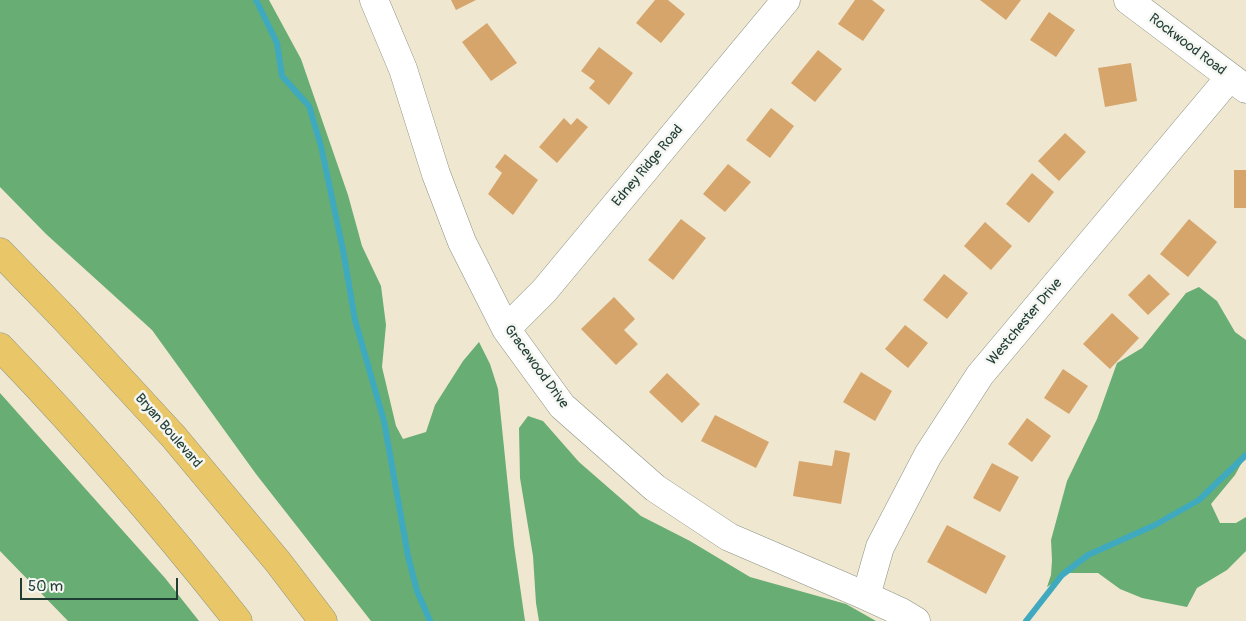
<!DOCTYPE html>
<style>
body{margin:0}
#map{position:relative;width:1246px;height:621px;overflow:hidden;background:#f0e7d0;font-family:Pangolin,sans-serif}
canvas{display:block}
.scale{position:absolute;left:20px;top:578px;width:158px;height:22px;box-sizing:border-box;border:2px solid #1f3d34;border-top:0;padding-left:6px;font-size:15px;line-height:18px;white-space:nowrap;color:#1f3d34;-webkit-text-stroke:4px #f6f6f2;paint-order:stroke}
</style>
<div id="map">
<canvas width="1246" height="621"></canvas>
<div class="scale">50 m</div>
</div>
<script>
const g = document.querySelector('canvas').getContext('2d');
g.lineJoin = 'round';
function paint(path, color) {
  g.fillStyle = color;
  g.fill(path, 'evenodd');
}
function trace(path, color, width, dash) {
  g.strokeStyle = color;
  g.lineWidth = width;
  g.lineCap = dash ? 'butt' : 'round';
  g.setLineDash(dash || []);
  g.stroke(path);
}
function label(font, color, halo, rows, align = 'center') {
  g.font = font + ' Pangolin,sans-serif';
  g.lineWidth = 5;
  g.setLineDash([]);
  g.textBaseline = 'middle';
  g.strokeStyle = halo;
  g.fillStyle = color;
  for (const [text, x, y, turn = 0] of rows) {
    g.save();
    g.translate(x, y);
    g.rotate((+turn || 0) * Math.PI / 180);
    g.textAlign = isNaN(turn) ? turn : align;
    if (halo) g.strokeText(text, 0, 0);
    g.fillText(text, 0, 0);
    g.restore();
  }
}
const forest = new Path2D(`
 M0,0H269L301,59L348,195L362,246L381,286L386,325L382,367L396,426L403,439L426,432L435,405L463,361L479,342L490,364L498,389L514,545L525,621H371L256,474L152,330L46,234L0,187Z
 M1199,287L1217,301L1235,332L1246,340V455L1235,475L1211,504L1220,523H1236L1246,517V551L1227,570L1197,588L1187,607L1142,598L1120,589L1098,573H1069L1047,587L1051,575L1052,560L1051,540L1067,481L1097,419L1117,363L1142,348L1186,293Z
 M0,393L165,578L199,621H68L0,551Z
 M528,416L543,421L579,462L641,516L690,541L750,577L846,604L876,621H539L536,603L533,556L520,478L519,428Z`);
const stream = new Path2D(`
 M256,0L277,43L282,76L309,106L321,146L343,250L355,320L384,421L408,556L417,591L430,621
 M1026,621L1062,575L1088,555L1155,525L1199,500L1246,455`);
const building = new Path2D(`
 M451,0H476L456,10Z
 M655,0H668L685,14L661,43L636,23Z
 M855,0H872L885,10L863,41L838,24Z
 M980,0H1021L1006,20Z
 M1049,12L1075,30L1056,57L1030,40Z
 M487,23L517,63L491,81L462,42Z
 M599,47L633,73L609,105L589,88L595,81L581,71Z
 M818,50L842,69L815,102L791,83Z
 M1131,63L1137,101L1105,107L1098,68Z
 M771,108L794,126L770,158L746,140Z
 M564,118L571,125L577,118L588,127L557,163L539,147Z
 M1065,133L1086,152L1059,181L1038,161Z
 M505,154L538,180L513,215L488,194L502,173L495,167Z
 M728,164L751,182L725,212L703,194Z
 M1234,170H1246V208H1234Z
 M1032,173L1054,192L1029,223L1006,204Z
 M681,219L706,238L673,280L648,260Z
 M1189,219L1217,242L1188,277L1160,254Z
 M985,222L1012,246L991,270L964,246Z
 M944,274L968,293L947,319L923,300Z
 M1149,274L1170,294L1148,315L1128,295Z
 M614,297L635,319L624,330L638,344L616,365L581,329Z
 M1112,313L1139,338L1110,369L1083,344Z
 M905,325L928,343L908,368L885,349Z
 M1063,369L1088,386L1069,414L1044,398Z
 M861,372L892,391L875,421L843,402Z
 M667,373L700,404L682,423L649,392Z
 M715,415L769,442L756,468L701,441Z
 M1027,418L1051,436L1032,462L1008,444Z
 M835,450L850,453L841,504L793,496L799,461L832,466Z
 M992,463L1019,477L1000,512L973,498Z
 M947,525L1006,556L986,594L927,562Z`);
const minor = new Path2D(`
 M374,0L403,69L436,174L462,242L506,329L562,406L655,488L729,537L866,596L901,612L916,621
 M1128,0L1246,89
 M506,329L544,291L786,0
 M866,596L880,547L928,455L980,375L1230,77`);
const highway = new Path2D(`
 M0,252L64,318L173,436L278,562L323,621
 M0,347C84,434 163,526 238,621`);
const streetNames = [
 ["Rockwood Road",1187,45,37],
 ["Edney Ridge Road",648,166,-50],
 ["Westchester Drive",1025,322,-50],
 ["Gracewood Drive",536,367,54],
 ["Bryan Boulevard",168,431,49]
];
paint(forest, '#68ad73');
trace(stream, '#3faabf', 6);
paint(building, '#d5a56b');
trace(minor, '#889282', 29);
trace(highway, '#889282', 29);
trace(minor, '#fff', 28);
trace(highway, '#e9c769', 28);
label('14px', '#1f3d34', '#f6f6f2', streetNames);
</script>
